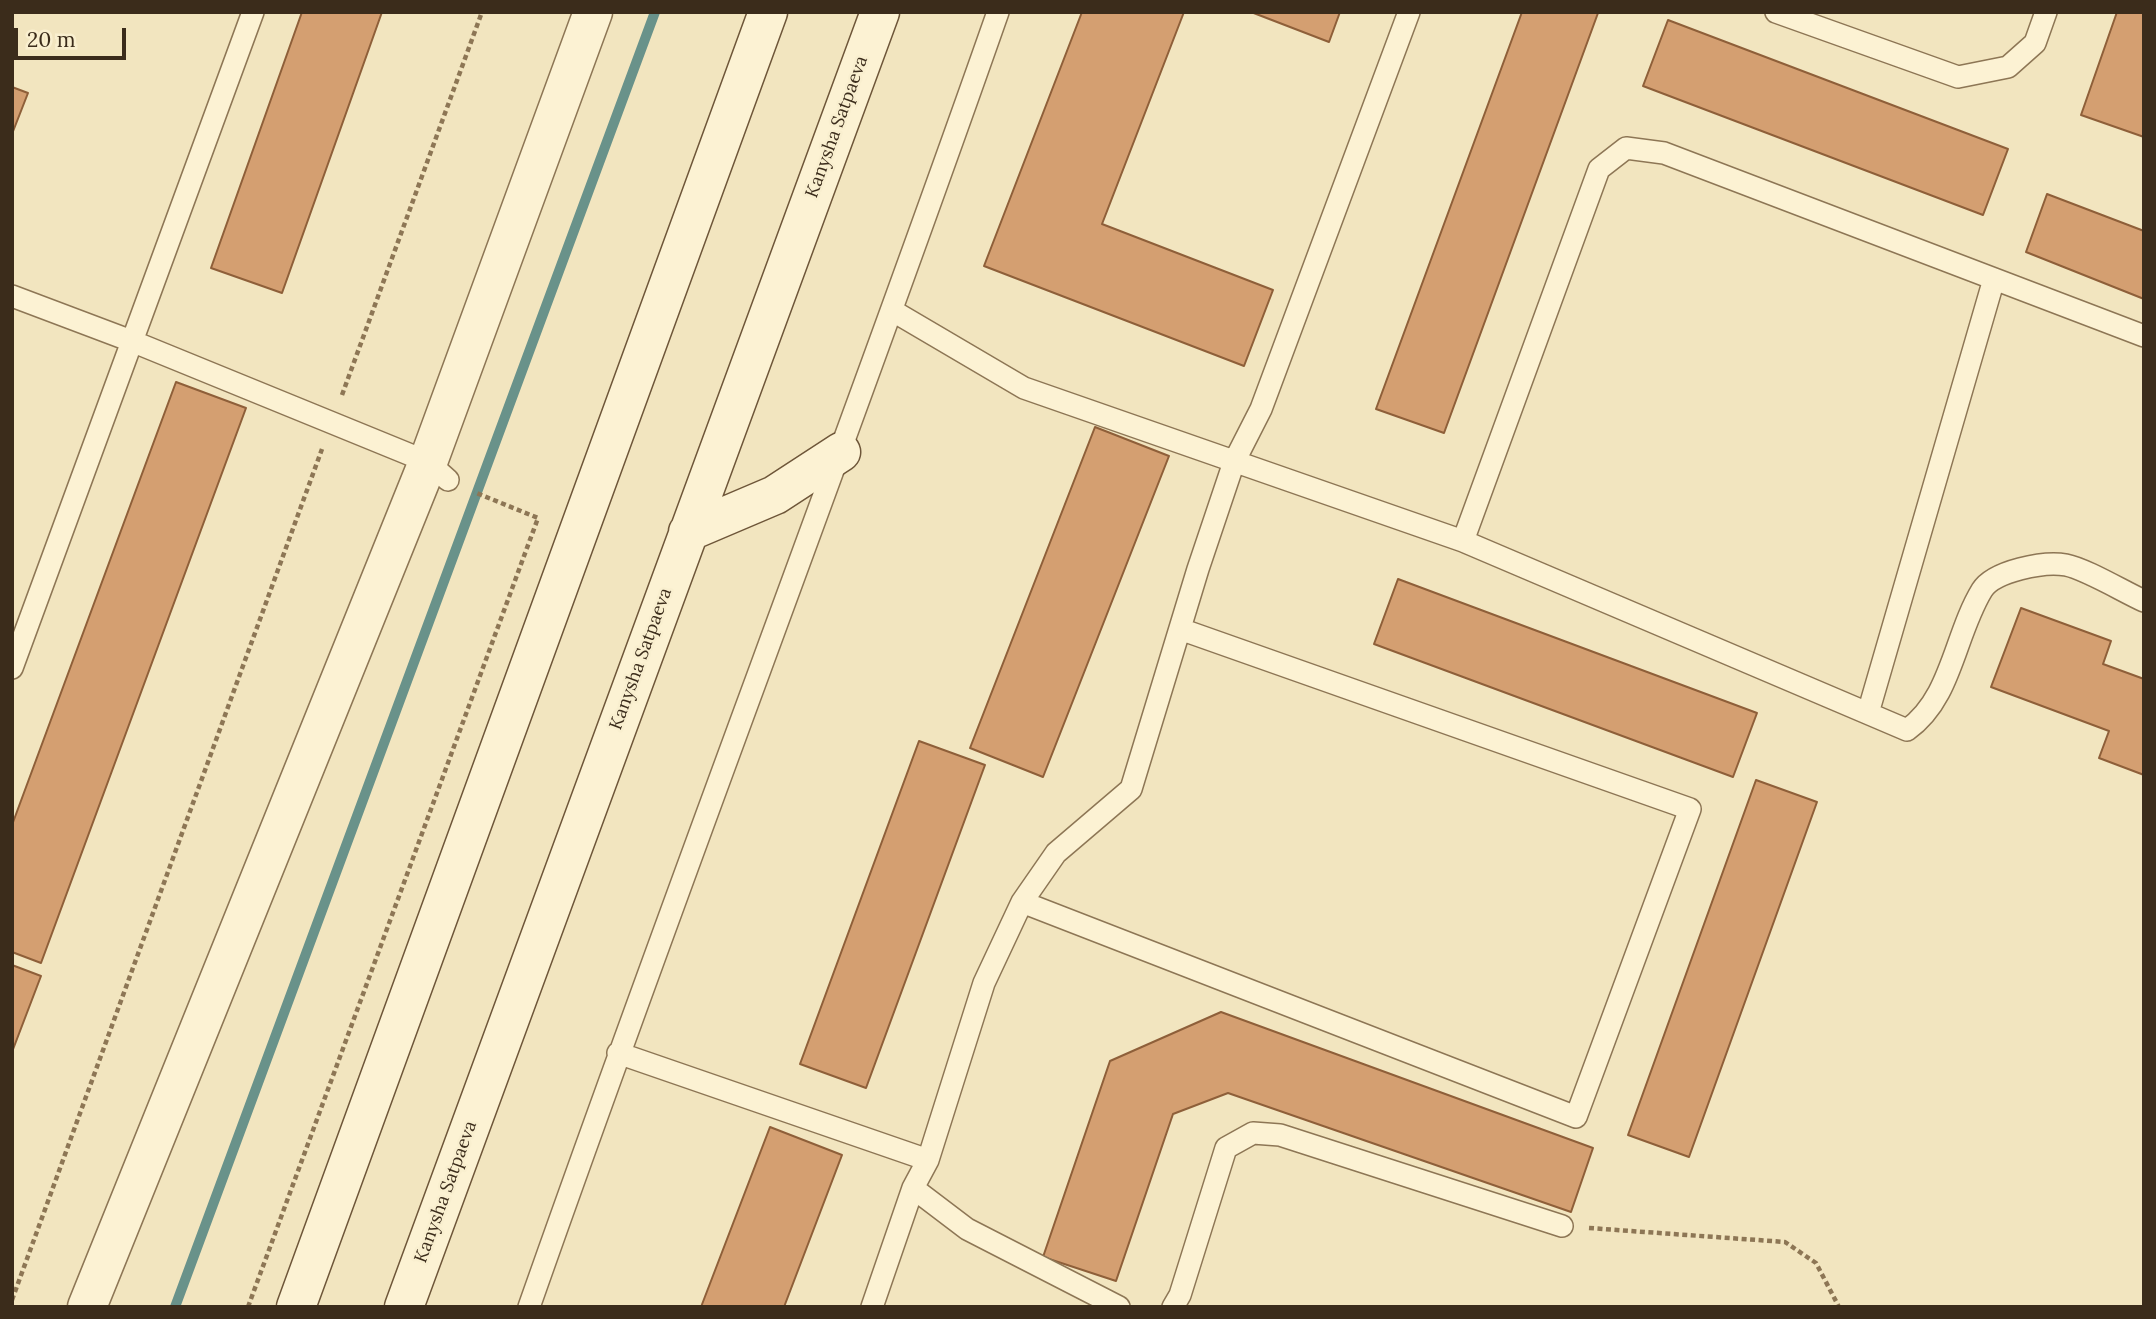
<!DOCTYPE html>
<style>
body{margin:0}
#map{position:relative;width:2156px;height:1319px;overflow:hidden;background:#f2e5bf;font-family:Lora,serif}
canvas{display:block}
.frame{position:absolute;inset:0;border:14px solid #3b2c1b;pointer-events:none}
.scale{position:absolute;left:14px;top:28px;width:112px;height:32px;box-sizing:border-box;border:4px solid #3b2c1b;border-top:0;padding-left:9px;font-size:21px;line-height:24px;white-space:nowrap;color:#3b2c1b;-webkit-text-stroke:5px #f9efcf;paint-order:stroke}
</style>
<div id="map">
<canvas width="2156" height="1319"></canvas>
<div class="frame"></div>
<div class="scale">20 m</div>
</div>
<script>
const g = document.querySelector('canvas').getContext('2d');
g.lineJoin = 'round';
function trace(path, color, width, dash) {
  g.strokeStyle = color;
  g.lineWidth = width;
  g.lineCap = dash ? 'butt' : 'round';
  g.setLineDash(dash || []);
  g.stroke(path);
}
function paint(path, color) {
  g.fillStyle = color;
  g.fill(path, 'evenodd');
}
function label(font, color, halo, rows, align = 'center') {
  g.font = font + ' Lora,serif';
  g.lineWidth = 5;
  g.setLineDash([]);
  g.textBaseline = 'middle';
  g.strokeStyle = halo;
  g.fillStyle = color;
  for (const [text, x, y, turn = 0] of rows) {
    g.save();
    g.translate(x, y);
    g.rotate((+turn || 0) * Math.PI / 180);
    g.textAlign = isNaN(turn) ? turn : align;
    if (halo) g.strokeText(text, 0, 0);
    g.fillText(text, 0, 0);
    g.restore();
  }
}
const stream = new Path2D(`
 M175,1307L655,12`);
const building = new Path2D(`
 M302,12H382L282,293L211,268Z
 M1082,12H1184L1102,224L1273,290L1244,366L984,266Z
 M1251,12H1340L1329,42Z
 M1522,12L1598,13L1444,433L1376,409Z
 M2117,12H2144V137L2081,115Z
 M1668,20L2008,149L1983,215L1643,86Z
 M12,87L28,93L12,134Z
 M2047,194L2144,231V299L2026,252Z
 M176,382L246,408L41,963L12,952V825Z
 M1095,427L1169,456L1043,777L970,748Z
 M1398,579L1757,713L1733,777L1374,644Z
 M2021,608L2111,641L2103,664L2144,679V775L2099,758L2109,731L1991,687Z
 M919,741L985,765L866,1088L800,1064Z
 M1756,780L1817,802L1689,1157L1628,1135Z
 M12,965L41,976L12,1052Z
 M1221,1012L1593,1148L1571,1212L1228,1093L1173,1114L1116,1281L1043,1257L1110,1061Z
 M770,1127L842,1155L784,1307H701Z`);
const path = new Path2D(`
 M342,395L482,12
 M1589,1228L1785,1242L1816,1263L1839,1307
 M12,1300L322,449
 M248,1307L538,518L474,492`);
const service = new Path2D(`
 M1776,12L1958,77L2008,67L2035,43L2046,12
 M12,296L134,342L428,462L448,480
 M893,311L1024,388L1463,541L1907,730C1952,698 1954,636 1982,590C1994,571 2044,561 2066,565C2086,569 2124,592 2144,601
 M1463,541L1599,169L1626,148L1664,153L2144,336
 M12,668L253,12
 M1868,713L1994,279
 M1022,902L1576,1117L1690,809L1180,629
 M618,1053L928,1160
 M913,1188L967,1229L1119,1307
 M529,1307C681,874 846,446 998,12
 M872,1307L913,1188L928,1160L984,983L1022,902L1056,853L1131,789L1198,569L1234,462L1261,409L1409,12
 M1173,1307L1180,1295L1226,1148L1253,1133L1280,1135L1562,1226`);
const minor = new Path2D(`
 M87,1307L428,462L593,12`);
const secondary = new Path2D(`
 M688,532L775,495L841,452
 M296,1307L768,12
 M404,1307L880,12`);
const streetNames = [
 ["Kanysha Satpaeva",837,127,-70],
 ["Kanysha Satpaeva",641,659,-70],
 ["Kanysha Satpaeva",446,1192,-70]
];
trace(stream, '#69928a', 10);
paint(building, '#d49f71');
trace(building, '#8e5f39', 2);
trace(service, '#8d7655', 24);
trace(minor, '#8d7655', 41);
trace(secondary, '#6e5639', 41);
trace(path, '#8d7655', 4.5, [5, 3.5]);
trace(service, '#fcf2d3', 21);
trace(minor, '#fcf2d3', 38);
trace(secondary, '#fcf2d3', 38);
label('18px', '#3b2c1b', '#f9efcf', streetNames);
</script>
